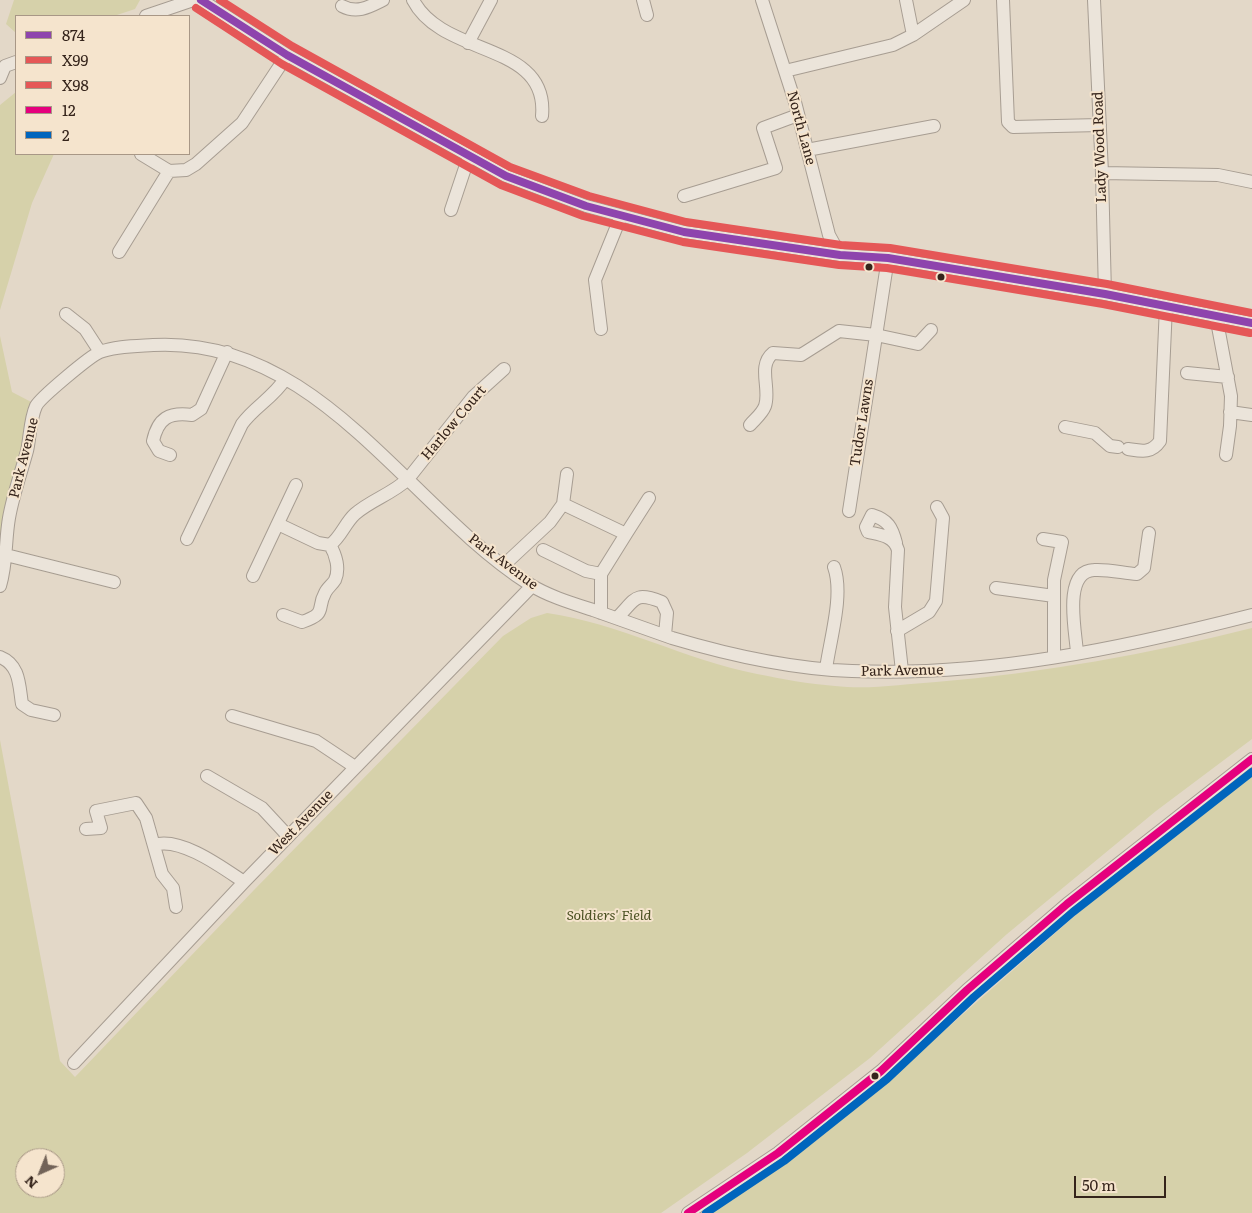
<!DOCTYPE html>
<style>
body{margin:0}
#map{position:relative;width:1252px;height:1213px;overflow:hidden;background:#e3d8c8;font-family:Literata,serif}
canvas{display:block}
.legend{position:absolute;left:15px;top:15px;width:175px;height:140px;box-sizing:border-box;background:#f5e4cd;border:1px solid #a89786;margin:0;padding:6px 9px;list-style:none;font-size:15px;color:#35241b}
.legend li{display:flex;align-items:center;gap:10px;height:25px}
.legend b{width:25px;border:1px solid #a89786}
.north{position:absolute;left:15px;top:1148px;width:50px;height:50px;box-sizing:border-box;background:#f5e4cd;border:1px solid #a89786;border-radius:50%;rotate:224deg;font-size:14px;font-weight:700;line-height:20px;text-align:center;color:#35241b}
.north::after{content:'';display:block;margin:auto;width:18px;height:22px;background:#726358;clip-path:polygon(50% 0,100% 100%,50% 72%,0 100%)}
.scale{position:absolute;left:1074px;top:1176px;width:92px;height:22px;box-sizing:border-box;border:2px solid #35241b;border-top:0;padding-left:6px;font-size:15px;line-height:18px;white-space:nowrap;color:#35241b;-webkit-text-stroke:4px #f5e4cd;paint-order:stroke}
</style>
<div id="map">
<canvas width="1252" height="1213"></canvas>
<ul class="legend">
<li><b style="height:6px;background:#8e44ad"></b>874</li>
<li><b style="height:6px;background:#e55757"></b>X99</li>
<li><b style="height:6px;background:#e55757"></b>X98</li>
<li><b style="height:6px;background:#e5007d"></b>12</li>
<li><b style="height:6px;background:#0065bd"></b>2</li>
</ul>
<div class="north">N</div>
<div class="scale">50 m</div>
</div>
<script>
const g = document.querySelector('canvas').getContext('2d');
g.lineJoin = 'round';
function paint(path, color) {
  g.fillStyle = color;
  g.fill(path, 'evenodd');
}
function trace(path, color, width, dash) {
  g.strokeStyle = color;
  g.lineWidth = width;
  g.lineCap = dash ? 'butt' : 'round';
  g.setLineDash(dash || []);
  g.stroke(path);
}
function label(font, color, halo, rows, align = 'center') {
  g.font = font + ' Literata,serif';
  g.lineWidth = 4;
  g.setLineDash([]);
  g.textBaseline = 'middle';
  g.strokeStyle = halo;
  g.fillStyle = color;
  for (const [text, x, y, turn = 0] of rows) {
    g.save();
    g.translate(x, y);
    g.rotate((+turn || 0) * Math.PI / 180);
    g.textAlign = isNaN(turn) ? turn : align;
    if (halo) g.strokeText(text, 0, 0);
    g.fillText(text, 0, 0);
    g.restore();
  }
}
const green = new Path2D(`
 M14,0H140L135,9L114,16H16V33L6,24Z
 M16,92V154H54L32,203L0,310V105Z
 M0,336L12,392L37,405L0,581Z
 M547,613C619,623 685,660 757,674C782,679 809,684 835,686C868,690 904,684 936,682C1043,673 1148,654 1252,628V739L1156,811L1007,934L870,1058L747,1153L661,1213H0V740L60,1061L75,1077L254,890L503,636L531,618ZM25,1158H55V1188H25Z
 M1252,773V1213H709L896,1073L1094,899Z`);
const minor = new Path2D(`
 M201,0L287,55L506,176L586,206L684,232L840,255L888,258L1105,294L1252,323
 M413,0C443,58 549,41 542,116
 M643,0L647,15
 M762,0L795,102L829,235L840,255
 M906,0L913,35
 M1003,0L1008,122L1013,127L1100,125
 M1094,0L1102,173L1105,294
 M342,6C357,14 369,7 383,0
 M146,16L193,0
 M468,43L491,0
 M785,71L893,45L913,35L964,0
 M0,78L5,66L16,62
 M807,150L934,126
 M141,154L169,171L186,170L196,164L242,123L287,55
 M1102,173L1218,175L1252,182
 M684,196L776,168L763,128L798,115
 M451,210L469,156
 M119,252L169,171
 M66,314L85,329L100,352
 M1216,316L1231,396L1230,426L1226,455
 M601,329L595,280L621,216
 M1187,373L1228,377
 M1230,412L1252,415
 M750,425C755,419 762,414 765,406C771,389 757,366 773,353L801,355L839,331L876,335L918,344L931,330
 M1065,427L1095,433L1110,446L1118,447
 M1128,449C1141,451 1151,454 1160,441L1166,306
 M170,455L159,451L153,441C158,418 169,412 192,415L201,409L227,352
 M563,504L626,534L601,574
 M849,511L888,258
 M278,524L318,543L330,545C341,537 345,523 355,514C371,500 392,494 408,479L473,397L504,369
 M626,534L649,498
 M187,539L242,424C254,407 274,397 285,379
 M1043,539L1062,542L1054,580V657
 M896,543C892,527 888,520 872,515L866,527L868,532C881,535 894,536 898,550L895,607L902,671
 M543,550L586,571L601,574V613
 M6,555L114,582
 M504,565L550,522L563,504L567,474
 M253,576L296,485
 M0,586C7,563 5,541 9,518C13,495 21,473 27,451C30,438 30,419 36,406C40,398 90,356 100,352C115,346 136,346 153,345C318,336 406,505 529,584C548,596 571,603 593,610C619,619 646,629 672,638C729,655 792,669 852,671C987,677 1122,648 1252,615
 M996,588L1054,596
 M283,615L302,622C328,613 316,609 325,593C327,588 332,585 335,580C340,569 336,555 330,545
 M617,618C636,599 634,591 662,602L667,613L665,635
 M897,631L929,612L936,601L943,518L937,507
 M1077,653C1076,633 1062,571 1094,570C1108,569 1123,573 1137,574L1144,568L1149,533
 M0,657C20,665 19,685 22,704L31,710L54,715
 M826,669C830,639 844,595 834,567
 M232,716L316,741L355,767
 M207,776L262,808L288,836
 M86,829L101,828L96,811L136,803L146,818L162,874L173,888L176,907
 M154,845C180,836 223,868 244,882
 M74,1063L244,882L532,586
 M688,1213L778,1153L881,1071L967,990L1067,904L1252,759`);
const bus1 = new Path2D(`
 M201,0L287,55L506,176L586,206L684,232L840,255L888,258L1105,294L1252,323`);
const bus2 = new Path2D(`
 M196,8L282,64L501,185L583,216L683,242L839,265L887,268L1103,304L1250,333`);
const bus3 = new Path2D(`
 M220,0L292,46L510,167L589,196L686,222L841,245L890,248L1107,284L1252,313`);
const bus4 = new Path2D(`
 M688,1213L778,1153L881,1071L967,990L1067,904L1252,759`);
const bus5 = new Path2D(`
 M706,1213L784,1161L887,1079L974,997L1073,912L1252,772`);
const markers = [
 [869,267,4.5,"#35241b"],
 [941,277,4.5,"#35241b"],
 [875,1076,4.5,"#35241b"]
];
const streetNames = [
 ["North Lane",801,128,75],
 ["Lady Wood Road",1100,147,-92],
 ["Harlow Court",454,423,-50],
 ["Tudor Lawns",862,423,-81],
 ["Park Avenue",24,458,-76],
 ["Park Avenue",503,562,37],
 ["Park Avenue",902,671,-1],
 ["West Avenue",301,823,-46]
];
const parkNames = [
 ["Soldiers' Field",609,916]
];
paint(green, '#d6d1aa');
trace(minor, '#a79d92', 14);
trace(minor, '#ebe4da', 12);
trace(bus1, '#8e44ad', 8);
trace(bus2, '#e55757', 8);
trace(bus3, '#e55757', 8);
trace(bus4, '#e5007d', 8);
trace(bus5, '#0065bd', 8);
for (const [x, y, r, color] of markers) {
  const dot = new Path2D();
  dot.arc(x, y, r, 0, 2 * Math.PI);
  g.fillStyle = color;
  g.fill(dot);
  trace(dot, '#f5e4cd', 2);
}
label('14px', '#35241b', '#f5e4cd', streetNames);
label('italic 14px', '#4b5122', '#f5e4cd', parkNames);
</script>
